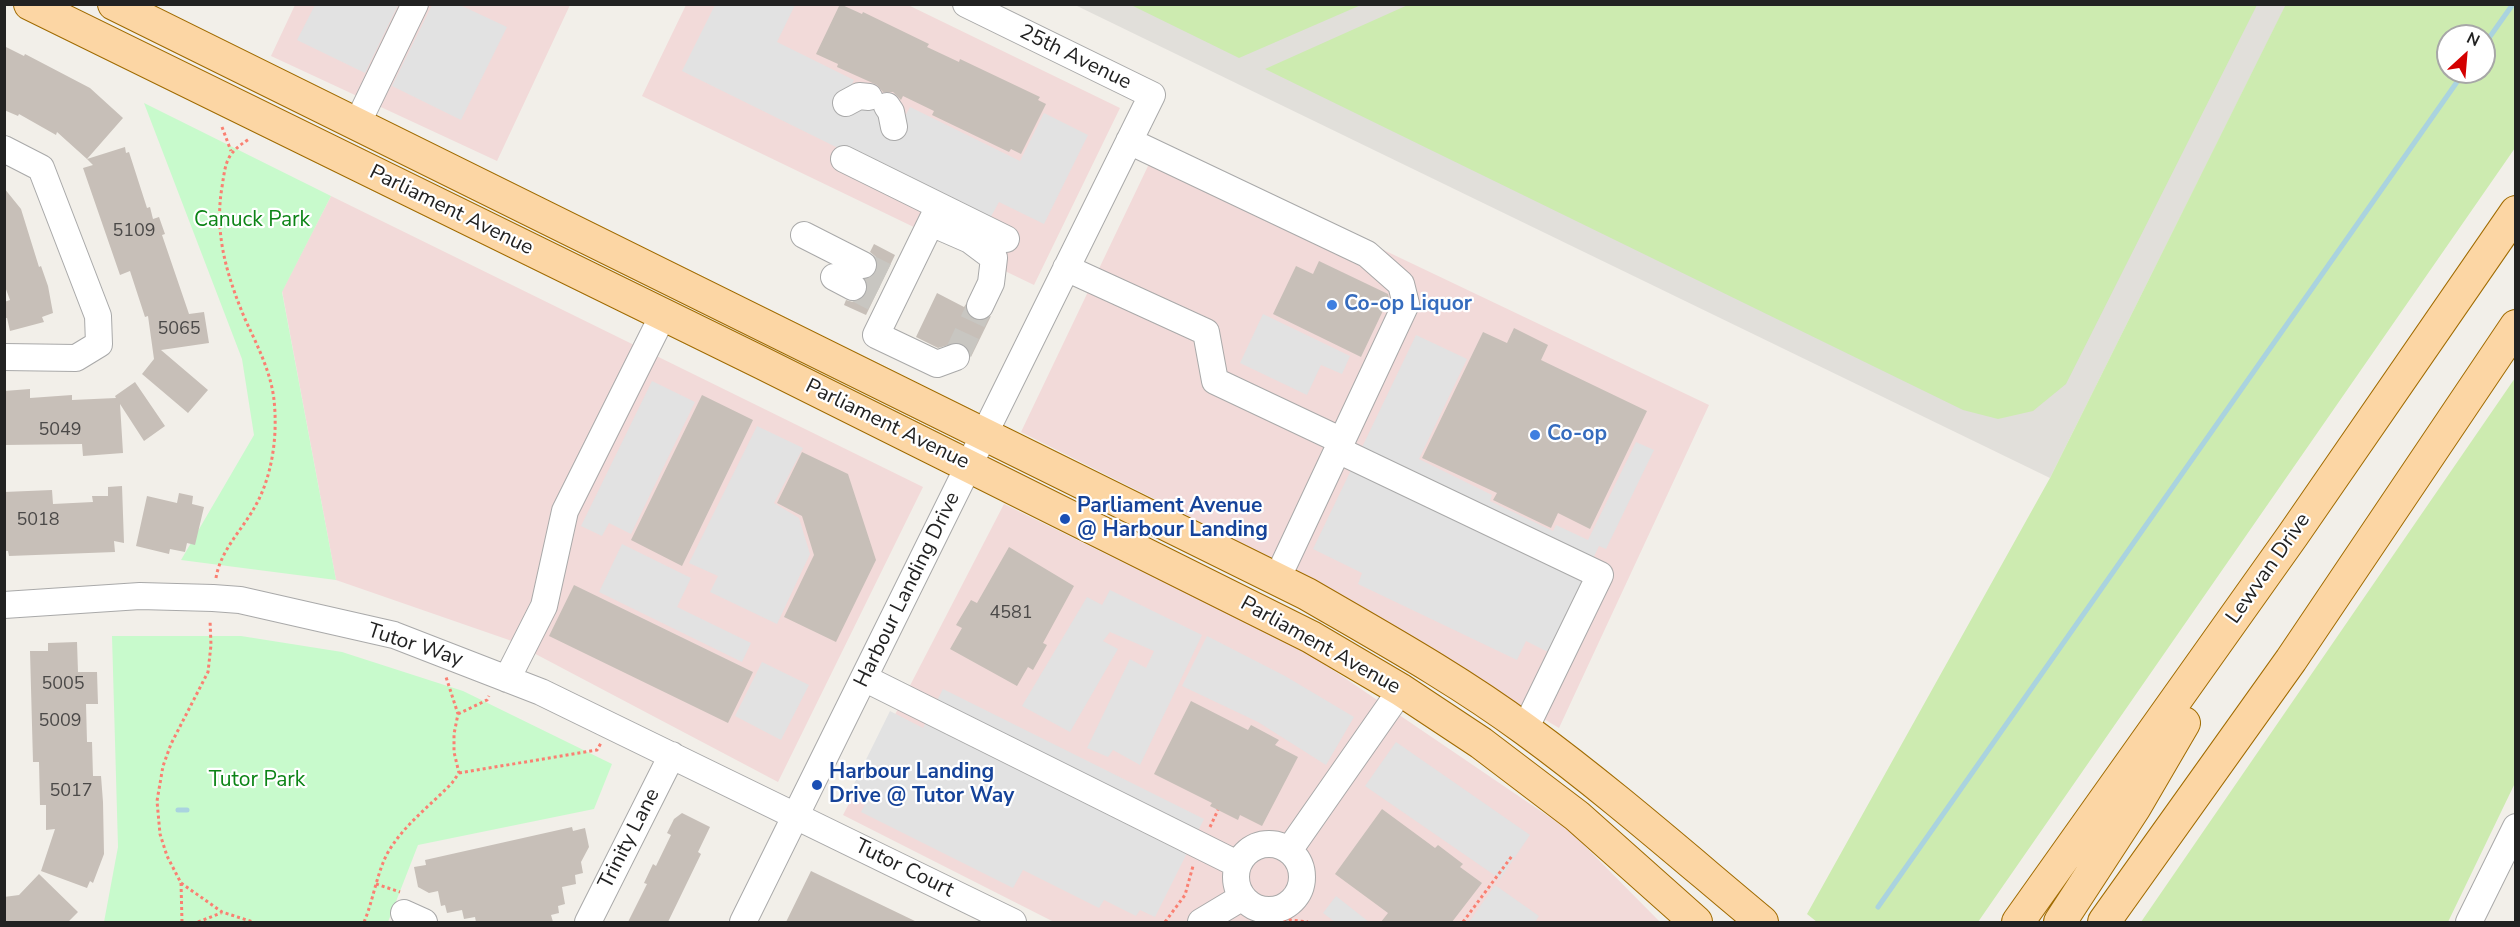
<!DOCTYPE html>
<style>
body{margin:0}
#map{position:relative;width:2520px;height:927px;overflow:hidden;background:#f2efe9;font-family:"Nunito Sans",sans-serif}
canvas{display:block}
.frame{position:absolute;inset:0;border:6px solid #222;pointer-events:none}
.north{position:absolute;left:2436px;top:24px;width:60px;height:60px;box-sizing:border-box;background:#fff;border:2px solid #a7a7a7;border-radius:50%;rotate:26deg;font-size:16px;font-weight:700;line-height:24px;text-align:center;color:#222}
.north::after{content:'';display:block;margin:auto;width:21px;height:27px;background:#d40000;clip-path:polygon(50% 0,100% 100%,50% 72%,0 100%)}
</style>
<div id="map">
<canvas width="2520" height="927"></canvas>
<div class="frame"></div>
<div class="north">N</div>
</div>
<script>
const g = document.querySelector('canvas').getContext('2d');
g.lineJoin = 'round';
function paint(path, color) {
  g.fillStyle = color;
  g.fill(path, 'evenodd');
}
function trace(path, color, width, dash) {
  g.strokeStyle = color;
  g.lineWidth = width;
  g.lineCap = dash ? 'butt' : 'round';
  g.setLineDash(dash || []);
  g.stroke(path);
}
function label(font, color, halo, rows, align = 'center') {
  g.font = font + ' "Nunito Sans",sans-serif';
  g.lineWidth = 4.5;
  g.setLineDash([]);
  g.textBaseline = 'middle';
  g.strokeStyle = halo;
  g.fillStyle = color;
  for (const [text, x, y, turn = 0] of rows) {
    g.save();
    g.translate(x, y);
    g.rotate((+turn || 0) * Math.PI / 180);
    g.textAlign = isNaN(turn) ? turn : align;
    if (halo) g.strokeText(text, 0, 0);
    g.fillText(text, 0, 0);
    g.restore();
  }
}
const commercial = new Path2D(`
 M906,4L1120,108L1034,285L642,96L686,5Z
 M295,5H570L497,161L271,56Z
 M1159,143L1709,405L1559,728L1270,557L1021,432Z
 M331,196L923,487L778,782L509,640L336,580L282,291Z
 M1004,504L1308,653L1570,831L1660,922H1054L843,815Z`);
const airport = new Path2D(`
 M1075,5H2286L2050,478Z`);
const grass = new Path2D(`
 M1410,4H2257V5L2066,384L2033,411L1998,419L1963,410L1265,69Z
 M2286,4L2515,5V148L1978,922H1817L1807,914L2050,478ZM2448,36H2484V72H2448Z
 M1131,5H1361L1239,58Z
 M2515,378V783L2448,922H2141Z`);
const park = new Path2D(`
 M144,103L331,196L282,292L336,580L181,560L254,435L242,359Z
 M112,636H241L342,652L463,691L612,764L594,809L418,845L388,922H104L118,847Z`);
const parking = new Path2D(`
 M315,5H398L365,73L297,40Z
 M432,5H460L507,27L461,120L392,86Z
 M715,5H795L777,42L854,80L848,93L903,120L910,107L1020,161L1044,113L1088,135L1044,224L999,202L988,222L682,71Z
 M1263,314L1350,356L1342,374L1321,365L1307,395L1240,363Z
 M1416,335L1467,359L1419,459L1492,495L1490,501L1553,531L1556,525L1588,540L1636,442L1654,450L1606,549L1599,546L1548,652L1526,641L1517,660L1358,584L1362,573L1313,549Z
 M652,381L695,402L631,534L609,523L602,536L581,526Z
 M757,426L803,448L774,503L799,518L810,554L777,624L710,592L718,576L689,563Z
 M622,544L691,578L677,607L751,643L742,662L599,592Z
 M1110,590L1202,635L1140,765L1113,750L1108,757L1087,748L1130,659L1146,668L1154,651L1110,632L1103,641L1118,649L1070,732L1022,706L1087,597L1102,605Z
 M1207,636L1285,676L1354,717L1326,765L1258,722L1182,686Z
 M762,662L809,685L781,740L735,716Z
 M943,689L1204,819L1155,917L1140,910L1136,916L1104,900L1099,908L1023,870L1013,888L861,812L869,797L852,788L890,711L923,728Z
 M1396,742L1530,835L1500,879L1365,786Z
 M1495,885L1539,916L1535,922H1469Z
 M1336,896L1369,922H1335L1323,913Z`);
const stream = new Path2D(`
 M2484,45L2513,4
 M178,810H187
 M1878,907L2464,72`);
const building = new Path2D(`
 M840,4L862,14L863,12L929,44L927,47L959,62L960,59L1040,97L1038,100L1046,104L1021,154L1011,149L1009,152L932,115L934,111L903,96L901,100L893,92H883L877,85L837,67L838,64L816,54Z
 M4,46L24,56L25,54L90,88L123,118L87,159L57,132L56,135L19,114L18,116L4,110Z
 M125,147L126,153L129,152L147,208L150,207L153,219L159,217L165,234L162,235L189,314L204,312L209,343L161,350L208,390L188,413L142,374L154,359L148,316L145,317L130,271L120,275L83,168L93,165L87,159Z
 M4,188L21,209L39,267L41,266L48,286L53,313L42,317L44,322L10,331L7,318H4V302L10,300L4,284Z
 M874,244L895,255L866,315L844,305L846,300L853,302L860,300L866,293V279L876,272L878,265L876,257L870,252Z
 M1319,261L1388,294L1389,298L1361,357L1273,314L1296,266L1313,274Z
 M937,293L964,307L966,304L967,314L974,320L982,321L991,316L971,357L966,346L959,342L938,348L916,337Z
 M1514,328L1548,345L1541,360L1647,411L1590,529L1558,513L1551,528L1493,500L1497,493L1422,458L1483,332L1507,343Z
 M135,382L165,426L144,441L120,404L123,453L83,456L82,444L4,445V391L30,389V398L72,395V400L116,398L115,396Z
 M702,395L753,420L682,566L631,540Z
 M802,452L848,474L876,560L836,642L784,617L814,555L802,516L777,503Z
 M122,486L124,543L114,541L115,552L9,556L8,551H4V492L52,490L53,504L93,502L92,496H108V487Z
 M179,493L193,496L192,504L204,507L195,545L187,543L185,552L170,549L169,554L136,546L147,496L177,503Z
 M1009,547L1074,586L1043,643L1047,645L1033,670L1028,667L1017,686L950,649L962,628L956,625L971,600L977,603Z
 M574,585L753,672L728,723L549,636Z
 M77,642L78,672H97L98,704H86L87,742H92L93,776H101L103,802L104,854L93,883L90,881L87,888L41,871L55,829L46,830V805H40L39,762H33L30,651H48V643Z
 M1191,701L1248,730L1251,725L1279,740L1275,745L1298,757L1262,826L1240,815L1238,820L1210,806L1212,803L1154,774Z
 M1382,809L1435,848L1438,845L1463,864L1460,867L1482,883L1452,922H1381L1388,913L1335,874Z
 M682,813L710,827L698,852L701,854L668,922H628L647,884L644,883L653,864L656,866L671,835L667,833L674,819Z
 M572,827L573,831L585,828L589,847L581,862L583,873L575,875L576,884L562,887L565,904L558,906L559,913L551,915L553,922H476L475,917L464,919L462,910L447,913L445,905L441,906L438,891L429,893L418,887L414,867L426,865L425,860Z
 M811,871L917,922H786Z
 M39,874L78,912L68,922H4V897L19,895Z`);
const minorTunnel = new Path2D(`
 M863,265L885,276
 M853,287L874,298
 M956,357L980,306`);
const path = new Path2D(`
 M222,127L231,151
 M216,578C220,552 240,532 253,510C272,479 278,437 274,400C271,372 257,345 245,319C227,276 214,234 222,187C226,161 226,154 249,139
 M458,714L487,700L489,696
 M459,773L597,750L601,743
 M1210,827L1218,810
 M181,883L222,912L253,922
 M376,884L400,892
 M182,922L181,883L167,856L160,834L157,801L163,766L171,744L208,672L211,645L210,620
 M198,922L221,913
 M364,922C373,901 376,877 386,856C401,827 430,806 452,783L459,773L454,752V734L458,714L446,677
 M1165,922L1185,895L1193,866
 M1283,922L1290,920L1308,922
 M1463,922L1512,856`);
const minor = new Path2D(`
 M846,103L859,96L869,97
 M887,106L891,112L894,127
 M357,124L415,4
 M1129,141L1367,254L1401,284L1406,304L1277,579
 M4,149L41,168L98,316L99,344L76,358L4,357
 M844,159L1006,239
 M939,206L876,335L937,364L956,357
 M931,223L970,240L994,258L991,283L980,306
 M804,235L863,265
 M1066,268L1206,332L1215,381L1342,441
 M834,277L853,287
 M1338,450L1600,575L1525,729
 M4,605L140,596L213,598L240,600L394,635L541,692L1013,922
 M864,678L1237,864
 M507,679L544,606L565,511L663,315
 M1236 877a33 33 0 1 1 66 0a33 33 0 1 1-66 0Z
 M1290,849L1401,690
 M404,913L424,922
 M588,922L672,755
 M743,922L1152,95L966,4
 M1201,922L1241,898
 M2469,922L2516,827`);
const major = new Path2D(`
 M30,4L762,363L1311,637L1401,690L1481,743L1577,816L1696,922
 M114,4L1307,594C1381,637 1457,679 1526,730C1608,790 1684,857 1762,922
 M2018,922L2293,535L2516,212
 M2060,922L2135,807L2184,723
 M2104,922L2291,660L2516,326`);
const markers = [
 [1332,305,6,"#3f7fe0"],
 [1535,435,6,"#3f7fe0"],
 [1065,519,6,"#1a4fb4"],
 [817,785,6,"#1a4fb4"]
];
const numberNames = [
 ["5109",134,232],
 ["5065",179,330],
 ["5049",60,431],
 ["5018",38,521],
 ["4581",1011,614],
 ["5005",63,685],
 ["5009",60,722],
 ["5017",71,792]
];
const streetNames = [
 ["25th Avenue",1075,58,26],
 ["Parliament Avenue",451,211,26],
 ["Parliament Avenue",887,425,26],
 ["Lewvan Drive",2269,569,-55],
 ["Harbour Landing Drive",908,590,-64],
 ["Tutor Way",415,646,18],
 ["Parliament Avenue",1320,646,29],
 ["Trinity Lane",630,839,-63],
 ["Tutor Court",904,869,26]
];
const parkNames = [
 ["Canuck Park",252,221],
 ["Tutor Park",257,781]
];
const shopNames = [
 ["Co-op Liquor",1344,305],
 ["Co-op",1547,435]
];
const transitNames = [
 ["Parliament Avenue",1077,507],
 ["@ Harbour Landing",1077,531],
 ["Harbour Landing",829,773],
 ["Drive @ Tutor Way",829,797]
];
paint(commercial, '#f2dad9');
paint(airport, '#e1dfda');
paint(grass, '#cdebb0');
paint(park, '#c8facc');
paint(parking, '#e2e2e2');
trace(stream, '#aad3df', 5);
paint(building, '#c7bfb8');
trace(minorTunnel, '#c8c6c1', 26, [26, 13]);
trace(minor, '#a9a9a9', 28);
trace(major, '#a06b00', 34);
trace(path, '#fa8072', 3, [3, 3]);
trace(minor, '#fff', 26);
trace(major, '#fcd6a4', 32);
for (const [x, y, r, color] of markers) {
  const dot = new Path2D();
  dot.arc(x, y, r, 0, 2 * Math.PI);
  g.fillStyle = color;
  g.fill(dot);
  trace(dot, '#fff', 2);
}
label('18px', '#4b4948', null, numberNames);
label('21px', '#222', '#fff', streetNames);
label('21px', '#0c8416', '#fff', parkNames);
label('bold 21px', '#366cbe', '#fff', shopNames, 'left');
label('bold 21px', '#164399', '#fff', transitNames, 'left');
</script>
